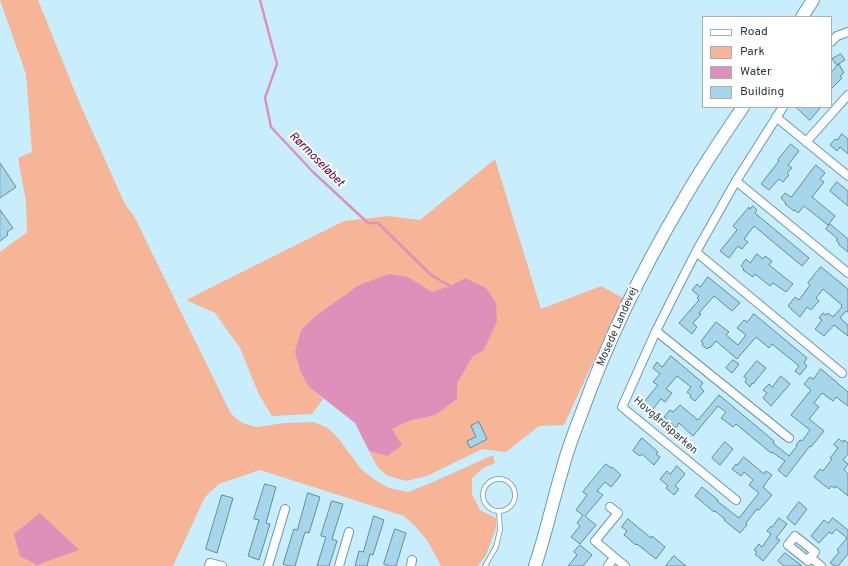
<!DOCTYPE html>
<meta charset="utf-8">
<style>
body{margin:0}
#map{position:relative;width:848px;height:566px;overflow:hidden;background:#c8eefe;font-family:Overpass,sans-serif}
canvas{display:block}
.legend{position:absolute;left:702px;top:16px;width:130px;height:92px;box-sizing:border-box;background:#fff;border:1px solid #a9b0b3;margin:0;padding:5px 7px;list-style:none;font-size:12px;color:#283a42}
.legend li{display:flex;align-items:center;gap:8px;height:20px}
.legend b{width:20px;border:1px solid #a9b0b3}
</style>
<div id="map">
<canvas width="848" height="566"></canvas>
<ul class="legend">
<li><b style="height:5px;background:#fff"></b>Road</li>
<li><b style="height:11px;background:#f6b596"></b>Park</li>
<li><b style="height:11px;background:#de90bb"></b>Water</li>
<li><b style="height:11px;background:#a7d5e9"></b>Building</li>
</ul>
</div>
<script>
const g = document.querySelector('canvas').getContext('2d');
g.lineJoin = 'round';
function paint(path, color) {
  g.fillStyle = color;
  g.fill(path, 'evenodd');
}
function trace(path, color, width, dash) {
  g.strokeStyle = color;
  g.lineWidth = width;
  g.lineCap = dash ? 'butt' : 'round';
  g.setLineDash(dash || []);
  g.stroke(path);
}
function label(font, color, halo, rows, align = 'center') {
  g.font = font + ' Overpass,sans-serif';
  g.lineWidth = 4;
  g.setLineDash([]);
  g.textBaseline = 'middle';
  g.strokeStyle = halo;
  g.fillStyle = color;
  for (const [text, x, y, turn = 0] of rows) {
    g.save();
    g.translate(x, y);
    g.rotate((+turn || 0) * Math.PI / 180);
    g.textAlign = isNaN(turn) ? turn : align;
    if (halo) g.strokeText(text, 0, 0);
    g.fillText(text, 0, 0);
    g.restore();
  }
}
const green = new Path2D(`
 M0,0H38L80,104L125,204L134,216L231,414L242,423L256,427L285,423L314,422L328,428L339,439L361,469L375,480L389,488L408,492L433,482L493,455L495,463L483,468L472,478V494L480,510L496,518V528L486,555L478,566H441L427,540L414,525L404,516L260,470L219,484L205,497L173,566H0V252L27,232L26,202L18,158L32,152L26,74Z
 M495,159L541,309L601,286L623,298L564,425L539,426L506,452L482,449L427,476L407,481L388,476L378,468L369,451L387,456L391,429L409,421L436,415L457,399V384L473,356L465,278L450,286L432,293L408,277L309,387L323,399L312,414L272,416L259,395L240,348L215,313L186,300L344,221L388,216L420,220Z`);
const water = new Path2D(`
 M389,274L408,277L432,292L450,286L465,278L486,288L496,303L497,322L483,351L473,356L457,384V399L436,415L409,421L392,429L402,445L387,456L369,451L355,423L309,387L301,373L295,352L301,330L317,315L359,285Z
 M40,513L79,550L37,565L20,556L14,534Z`);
const stream = new Path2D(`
 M260,0L277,64L265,98L271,127L313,172L368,223H378L431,275L450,286`);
const building = new Path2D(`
 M841,54L845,60L837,65L832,59Z
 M839,64L844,73L840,76L842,78L831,89V73Z
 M796,107H821L810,120Z
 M842,134L848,139V154L840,147L837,151L830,145L835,139L837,140Z
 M791,144L799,151L788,165L792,168L787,173L789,175L783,182L779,179L769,190L761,184L779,161L778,160Z
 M0,163L16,187L0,198Z
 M816,165L825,173L820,179L824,182L812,197L835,216L828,225L804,206L798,213L795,210L794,211L785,204L786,203L781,198L785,193L791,197Z
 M837,182L848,191V206L830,191Z
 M753,206L757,210L755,213L809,258L802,266L754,226L744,239L748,242L742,249L738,246L729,258L720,251L737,230L733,226L749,207L750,209Z
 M0,210L13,228L7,232L8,235L0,241Z
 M830,224L848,239V252L838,244L839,243L836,240L838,239L826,229Z
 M757,254L763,259L765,256L772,261L769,265L793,284L786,292L773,283L770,286L755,274L753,277L743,270L744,269L741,266L746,259L750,263Z
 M821,267L848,289V312L846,311L840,318L848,325V336L834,325L824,336L815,329L822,320L819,318L823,313L826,315L828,313L833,317L842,307L841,306L842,305L823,289L816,298L819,301L811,310L807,307L800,317L791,309H792L788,306L795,297L799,300L810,285L808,283Z
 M708,277L740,303L732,311L714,296L699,313L701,314L693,323L697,327L692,334L679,323L699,300L697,298L699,296L692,290L697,284L700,287Z
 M754,314L807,358L804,363L807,366L800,375L795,371L799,366L772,344L769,348L756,337L737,359L716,341L710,348L709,347L707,349L702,345L703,343L701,341L716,322L729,332L726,335L738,345L746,335L737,328L744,320L747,322Z
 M671,356L703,383L700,387L704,391L695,401L690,397L691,395L687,392L691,387L677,376L666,389L672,393L665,402L661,399L653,409L644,402L658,385L653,382L660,374L653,368L657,362L662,367Z
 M733,360L739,364L732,373L726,368Z
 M757,361L766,368L753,384L752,383L750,387L745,382L747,379L744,377Z
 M821,369L848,392V406L836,397L833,401L822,393L814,403L819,407L809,419L824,431L811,447L810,446L786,477L778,470L785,461L772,452L771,453L736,424L733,427L721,418L726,412L718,406L693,436L679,423L676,428L667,420V419L664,417L670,410L673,412L680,405L698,420L719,395L774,441L773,443L789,456L797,446L796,445L800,440L802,441L810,430L791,415L811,390L804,384L810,377L813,379Z
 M781,376L790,384L771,406L763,398L767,393L763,390L769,384L772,387Z
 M479,422L487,439L470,448L467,441L476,437L471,426Z
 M642,438L658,452L656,454L660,457L654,465L642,454L640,456L633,451Z
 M839,439L843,442L844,440L848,443V454L843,460L848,464L844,470L848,474V496L836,486L835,488L831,486L829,489L814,477L820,469L823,471L832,459L830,458L838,448L834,445Z
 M725,442L733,449L720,465L712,458Z
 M744,457L764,474L766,471L772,475L763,487L772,495L759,510L757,509L746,523L747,525L740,533L724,520L725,519L715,511L714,512L695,496L702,487L718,500L717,501L739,518L759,493L749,485L753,480L744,472L741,476L732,469L736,464L737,465Z
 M606,464L611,468L612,467L621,475L611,487L605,482L597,491L603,495L585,516L596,525L580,544L571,537L580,526L577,523L583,515L576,510L587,495L583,492Z
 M677,466L685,474L675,486L679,489L674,495L666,488L668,486L660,479L667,471L670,474Z
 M265,484L276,487L266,523L270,524L259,560L248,556L259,520L254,519Z
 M308,493L320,497L309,533L305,532L295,566H289L283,564L294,529L297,530Z
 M222,495L233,498L217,553L206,549Z
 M332,501L343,504L332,539L337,541L329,566H317L326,537L321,536Z
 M799,502L807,509L795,525L787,518Z
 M374,516L384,520L373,555L370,554L367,566H355L359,551L363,552Z
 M779,518L787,524L776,538L780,540L763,561L755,554L757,552L754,550L759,544L762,547L771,534L767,531L771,526L772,527Z
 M833,518L848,530V554L838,566H835L830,563L839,552L837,550L847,538L836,529L832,534L829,532L819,543L811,536L824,520L828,523Z
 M628,519L651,538L652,536L665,547L656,559L637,544L636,545L624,535L627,531L622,527Z
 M395,529L406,533L396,566H389L384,564Z
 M580,545L592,555L583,566H568L577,555L574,552Z
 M785,553L802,566H784L778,561Z
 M674,556L686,566H666Z`);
const lane = new Path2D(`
 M483 495a16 16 0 1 1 32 0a16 16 0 1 1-32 0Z
 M485,566L496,547L500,530L499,511`);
const street = new Path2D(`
 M831,42L837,36L848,32
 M776,117L848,176
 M806,142L848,95
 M736,181L848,273
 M696,252L842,373
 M656,331L789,438
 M736,500L622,407L656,331L672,299L696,252L736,181L783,107
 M610,507L618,513L595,541L625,566
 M795,536L815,552L808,561L788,545Z
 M810,557L821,566
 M209,566L210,563L222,566
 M268,566L285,509
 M339,566L349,532
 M411,566L412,560
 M608,566L614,558`);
const secondary = new Path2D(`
 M802,17L813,0
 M535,566C546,533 553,500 563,467C568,448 575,430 582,412C608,340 642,270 681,204C700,171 721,139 743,107`);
const streetNames = [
 ["Mosede Landevej",618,327,-66],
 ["Hovgårdsparken",665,426,41]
];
const waterNames = [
 ["Rørmoseløbet",316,160,45]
];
paint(green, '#f6b596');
paint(water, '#de90bb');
trace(stream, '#de90bb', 2.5);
paint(building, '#a7d5e9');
trace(building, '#608c9e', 1);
trace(lane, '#6b98aa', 5.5);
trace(street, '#6b98aa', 10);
trace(secondary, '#6b98aa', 14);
trace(lane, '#fff', 4);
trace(street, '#fff', 8);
trace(secondary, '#fff', 12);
label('11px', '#283a42', '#fff', streetNames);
label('italic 12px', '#610043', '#fff', waterNames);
</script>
